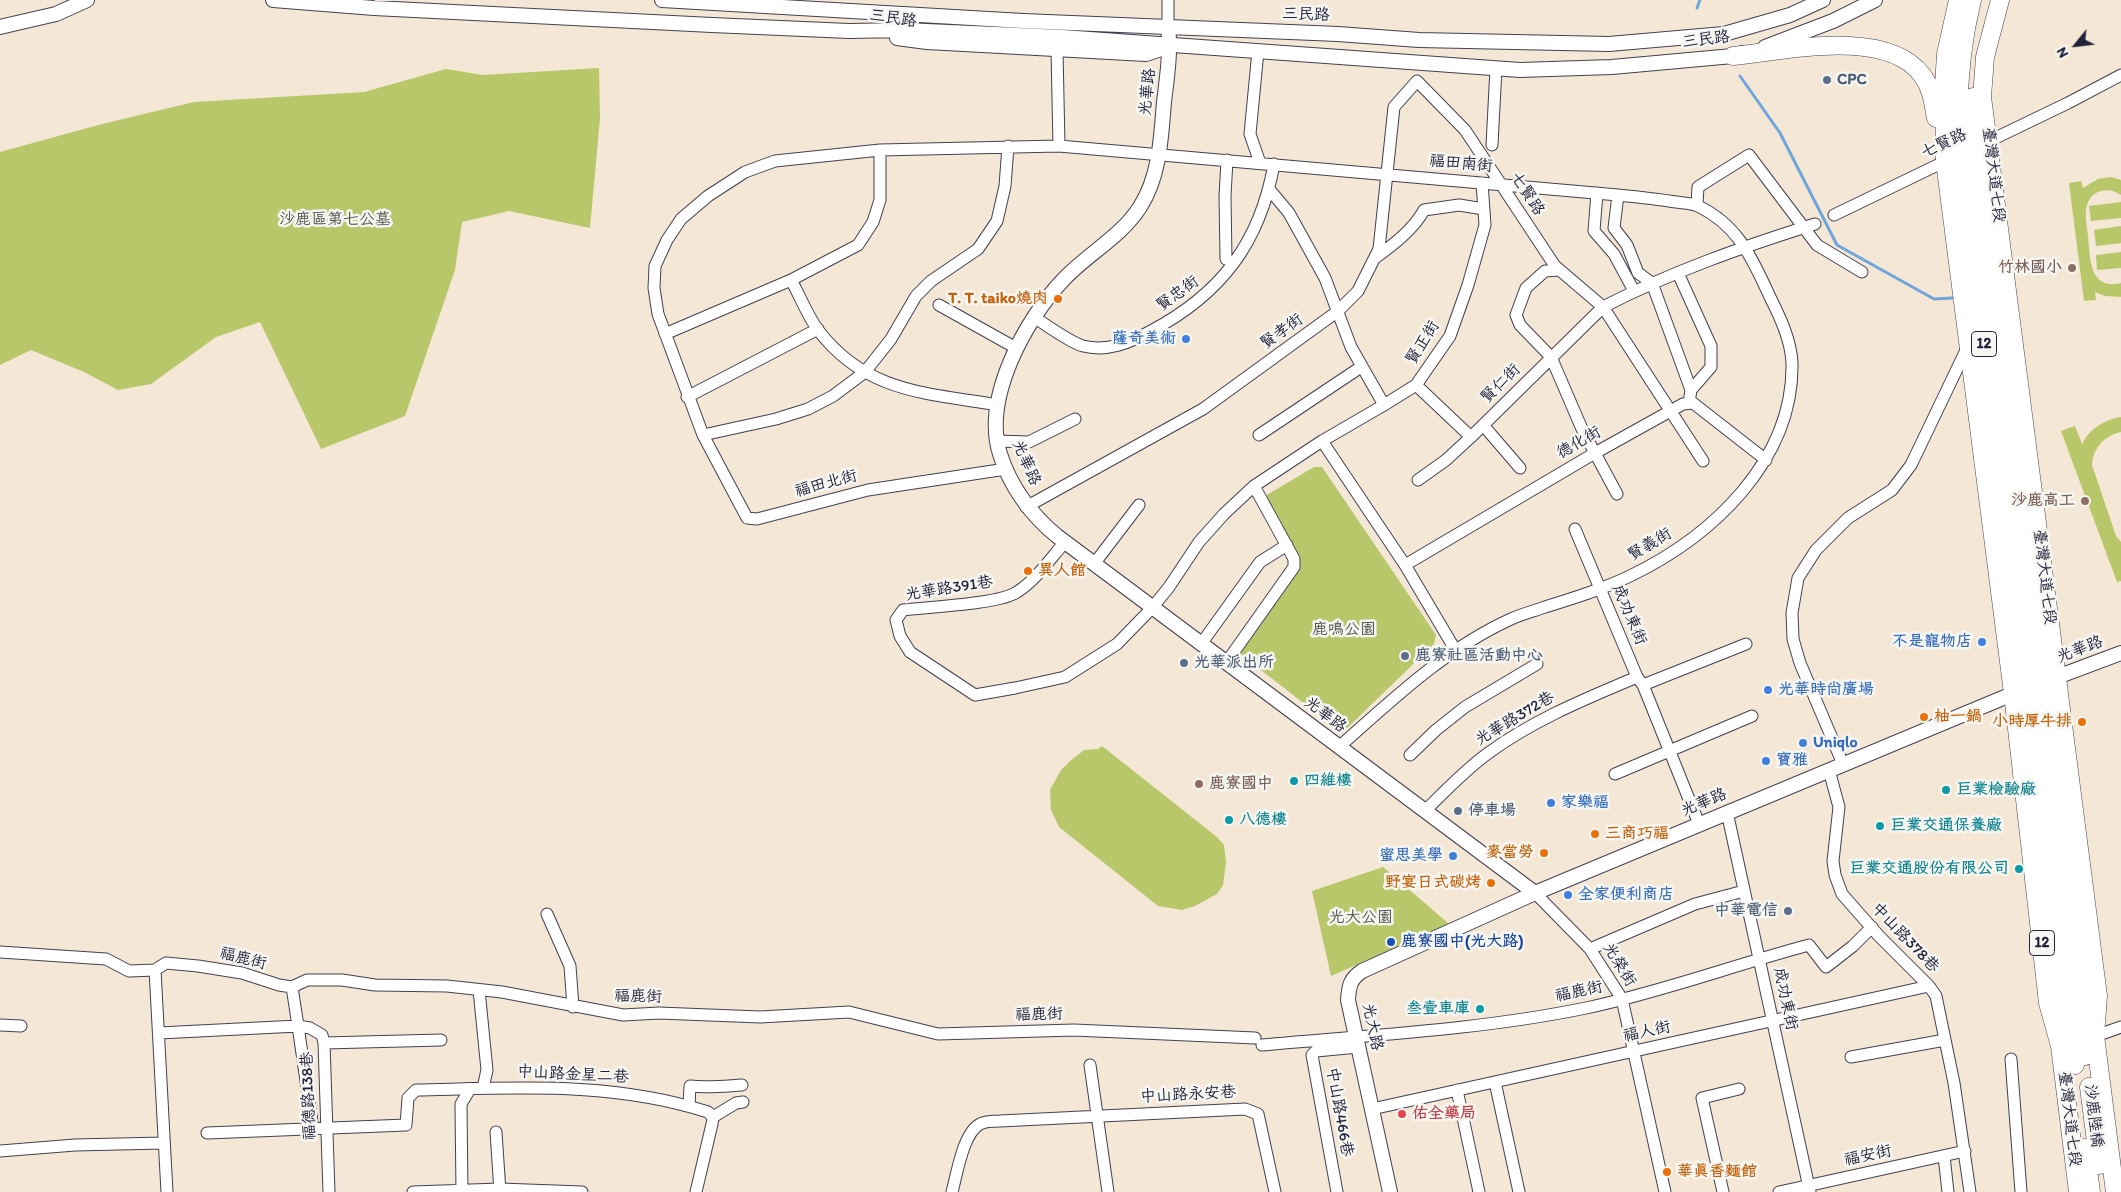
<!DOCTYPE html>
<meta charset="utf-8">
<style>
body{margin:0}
#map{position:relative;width:2121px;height:1192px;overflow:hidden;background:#f5e7d5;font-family:Itim,sans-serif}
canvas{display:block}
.north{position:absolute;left:2051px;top:20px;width:50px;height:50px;-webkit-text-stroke:4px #f6f6f2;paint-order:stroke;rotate:241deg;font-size:14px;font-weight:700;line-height:20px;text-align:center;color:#22223b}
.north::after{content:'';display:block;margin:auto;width:18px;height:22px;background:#22223b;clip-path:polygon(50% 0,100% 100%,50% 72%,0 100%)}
</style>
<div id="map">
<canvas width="2121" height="1192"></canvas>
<div class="north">N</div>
</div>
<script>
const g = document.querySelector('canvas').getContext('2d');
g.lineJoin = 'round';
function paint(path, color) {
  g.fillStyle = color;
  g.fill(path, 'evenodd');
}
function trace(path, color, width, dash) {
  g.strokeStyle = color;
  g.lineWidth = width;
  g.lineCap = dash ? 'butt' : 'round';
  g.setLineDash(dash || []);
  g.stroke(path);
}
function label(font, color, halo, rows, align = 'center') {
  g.font = font + ' Itim,"LXGW WenKai TC",sans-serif';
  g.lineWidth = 5;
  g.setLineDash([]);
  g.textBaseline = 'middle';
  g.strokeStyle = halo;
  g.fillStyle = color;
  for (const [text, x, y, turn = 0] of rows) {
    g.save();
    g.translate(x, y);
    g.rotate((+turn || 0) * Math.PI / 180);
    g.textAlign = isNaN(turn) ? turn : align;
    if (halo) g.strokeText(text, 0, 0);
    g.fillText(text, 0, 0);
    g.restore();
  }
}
const green = new Path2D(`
 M599,68L600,118L590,228L509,211L462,222L455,270L405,416L321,449L260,322L216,337L151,384L118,390L84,372L31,350L0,365V152L102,124L194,102L364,92L446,69L483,75Z
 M2111,177L2121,180V195C2109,186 2091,190 2087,205C2084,214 2087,226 2088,236C2090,257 2089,291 2121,283V297L2105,296L2095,292L2096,300L2084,301L2069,183L2081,181L2083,188L2098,179Z
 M2121,202V218L2091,221L2089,206Z
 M2121,226V243L2096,246L2094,230Z
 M2121,252V268L2097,270L2096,255Z
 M2121,417V432C2104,436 2093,448 2092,465L2116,536L2121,542V581L2117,582L2061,431L2075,426L2082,444C2090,428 2104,420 2121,417Z
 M1314,467H1322L1436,635L1434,644L1342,733L1239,653L1289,582L1290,555L1260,499Z
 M1102,746L1217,837L1224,845L1226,862L1223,885L1217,894L1195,906L1182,910L1158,906L1059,827L1051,810L1050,790L1061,770L1069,762L1084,750L1098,749Z
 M1383,867L1449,924L1331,976L1312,891Z`);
const stream = new Path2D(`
 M1697,8L1700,0
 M1740,76L1780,133L1837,245L1934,299L1952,298`);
const minor = new Path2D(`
 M1168,0V27
 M1057,50L1059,146
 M1258,51L1250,134L1260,163
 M1417,81L1465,130L1555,266L1603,307C1671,272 1742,247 1815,224
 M1983,144L2068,103L2121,75
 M1492,145L1496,68
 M1269,189L1289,213L1325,278L1351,347L1384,405
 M1597,193L1594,231L1614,254L1634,291
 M1618,195L1614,228L1627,245L1638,273L1652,283L1691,390L1689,403
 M1697,205L1698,187L1749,155L1817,245L1862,272
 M1834,215L1950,159
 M1375,258C1393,245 1414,229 1424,210L1459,205L1484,209
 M1226,259L1225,196L1227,160
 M1559,270L1545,271L1526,288L1516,315L1520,325L1551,357L1582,429L1617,494
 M1678,273L1711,346V367L1691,390
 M791,280C800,296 807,315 818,330C866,393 927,393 998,405
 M939,305L1016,348
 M1034,317C1046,325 1071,343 1083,346C1108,352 1129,343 1151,331C1221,294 1260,243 1274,164
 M665,334L791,280L858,245L873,222L880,200V150
 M1416,385L1471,437
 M687,397L818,329
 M1483,425L1520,468
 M703,435L776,419L808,409L833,396L865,372L891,339L916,296L931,281L978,249L997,221L1005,186L1008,146
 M1259,435L1361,367
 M997,441L1029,442L1075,419
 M1322,441L1405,565L1456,651
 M1006,469L868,490L757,519L747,518L703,435L658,314L654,288L655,266L667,240L681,219L708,196L745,172L775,161L880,150L1059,146L1618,195C1638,197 1657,199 1676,202C1683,203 1692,203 1698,206C1740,226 1753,261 1771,299C1781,319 1791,341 1792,363C1794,461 1711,537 1630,576C1603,589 1574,598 1545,607C1534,611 1522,614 1511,619C1445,649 1393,699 1339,747
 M1418,480L1446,460L1471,437L1603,307L1703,461
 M1026,507L1203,409L1338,311L1358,291L1379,249L1394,107L1417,81
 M1575,529L1637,677L1643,685L1699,824
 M1065,542C1050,559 1037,579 1017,592C1000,604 928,607 903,610L896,620L900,636L910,652L975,695L1015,688L1065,677L1117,644L1152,608L1169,587L1199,542L1224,514L1254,486L1322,441L1384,405L1416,385L1450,336L1468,285L1485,225L1482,183
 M1094,564L1139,505
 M1405,565L1595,453L1683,404L1693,403L1766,460
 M1201,644L1260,562L1287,545
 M1226,663L1294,567V559L1254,486
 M1643,685L1746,644
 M1410,755L1436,730L1465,707L1537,664
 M1843,764L1800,663L1793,639L1792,613L1798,578L1816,550L1848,518L1892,490L1911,465L1968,346
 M1829,770L1839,807L1833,861L1835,875L1842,894L1879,936L1929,986L1936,996L1954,1083L1970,1192
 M1615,774L1752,716
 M1425,811C1445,791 1464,771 1487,754C1533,720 1585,699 1637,677
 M1727,812L1810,1192
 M1535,893L1590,949L1622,999L1665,1192
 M547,914L570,966L573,1007
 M1590,949L1695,904L1744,891
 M0,952L106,959L129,971L155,970L166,963L198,966L242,973L279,985L292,987L307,980H342L375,985L447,986L502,992L623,1015L659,1013L760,1017L849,1012L938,1034L1074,1030L1255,1038
 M155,970L167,1192
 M292,987L298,1026L310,1028L322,1035L324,1043L329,1192
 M479,990L487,1070L483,1088
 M0,1025L21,1026
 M159,1033L298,1026L313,1129
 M2090,1038L2121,1027
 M324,1043L441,1040
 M1262,1045C1370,1035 1479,1030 1586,1008C1661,992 1734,965 1809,945L1826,967L1853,946L1872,927
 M1851,1057L1945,1040
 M2011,1059L2021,1192
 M1090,1065L1108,1192
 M1495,1082L1519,1192
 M1457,1090L1479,1192
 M689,1106L690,1086C708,1088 725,1086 742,1085
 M1372,1109L1929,986
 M713,1117L736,1103L743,1102
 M496,1132L500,1192
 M207,1133L406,1125L408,1098L416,1090C516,1088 611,1081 708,1112L713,1117L712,1124L696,1192
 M0,1151L75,1145L163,1143
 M1944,1156L1948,1192
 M413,1192L500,1189L582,1192
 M462,1192L461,1104L470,1089
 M952,1192C957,1174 963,1133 980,1124C985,1121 994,1121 1000,1121L1245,1109L1258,1114L1275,1192
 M1337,1192L1312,1055L1316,1051L1358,1047
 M1723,1192L1702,1098L1739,1089
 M1779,1192L1965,1151`);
const tertiary = new Path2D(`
 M273,0L374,8L712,25L849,31L904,30L1062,37L1520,70L1612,67L1733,56L1742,53
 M662,0L1023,21L1338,34L1419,40L1609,44L1724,34L1790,15L1823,0
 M0,27L56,14L87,0
 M1168,27C1171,52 1167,77 1164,102C1161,137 1160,176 1140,207C1121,237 1087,254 1063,280C1026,319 982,398 1000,454C1010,486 1031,515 1057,536L1535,893
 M897,38L927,42L1146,54L1164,48
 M1765,47L1833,21L1875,0
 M2049,680L2121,653
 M1390,1192L1348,1000C1349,986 1350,979 1362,971L1535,893L2022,690`);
const primary = new Path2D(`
 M1958,0L1946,54L1944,86L1945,161L2013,693L2048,1003L2060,1046L2078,1192
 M1972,0C1959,53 1956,101 1960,155L2027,688L2065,1001L2075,1065
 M2000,0L1985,57L1982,97L2098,996L2095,1036L2115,1192
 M1733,56C1784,51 1886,27 1922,75C1932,88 1933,103 1936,118
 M1973,97L1974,148L2081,998L2085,1056
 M2089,1087L2099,1165
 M2085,1148L2091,1192`);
const markers = [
 [1827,80,5,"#5c6f8a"],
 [2072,268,5,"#8d6e63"],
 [1058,299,5,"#e8710a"],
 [1186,339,5,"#3f7fe0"],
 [2085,501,5,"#8d6e63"],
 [1028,571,5,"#e8710a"],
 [1982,642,5,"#3f7fe0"],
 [1405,656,5,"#5c6f8a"],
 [1184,663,5,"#5c6f8a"],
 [1768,690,5,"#3f7fe0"],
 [1924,717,5,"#e8710a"],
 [2082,722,5,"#e8710a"],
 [1803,743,5,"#3f7fe0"],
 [1766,761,5,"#3f7fe0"],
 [1294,781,5,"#0f9aa8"],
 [1199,784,5,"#8d6e63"],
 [1946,790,5,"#0f9aa8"],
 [1551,803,5,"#3f7fe0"],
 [1458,811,5,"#5c6f8a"],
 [1229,820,5,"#0f9aa8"],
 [1880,826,5,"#0f9aa8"],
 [1595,834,5,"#e8710a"],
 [1544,853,5,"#e8710a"],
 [1453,856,5,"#3f7fe0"],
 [2019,869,5,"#0f9aa8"],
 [1491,883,5,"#e8710a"],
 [1568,895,5,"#3f7fe0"],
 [1788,911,5,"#5c6f8a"],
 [1391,942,5,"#1a4fb4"],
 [1480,1009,5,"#0f9aa8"],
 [1402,1114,5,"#e0444e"],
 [1667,1172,5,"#e8710a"]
];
const shields = [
 [1984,344,25],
 [2042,943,25]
];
const shieldNames = [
 ["12",1984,344],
 ["12",2042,943]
];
const streetNames = [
 ["三民路",1306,15,2],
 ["三民路",893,19,8],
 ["三民路",1706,40,-7],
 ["光華路",1148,92,-84],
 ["七賢路",1944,144,-25],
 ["福田南街",1461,164,5],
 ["臺灣大道七段",1993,175,83],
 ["七賢路",1527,194,57],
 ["賢忠街",1178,294,-36],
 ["賢孝街",1282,332,-36],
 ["賢正街",1423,343,-58],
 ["賢仁街",1501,384,-45],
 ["德化街",1579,443,-30],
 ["光華路",1026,463,66],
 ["福田北街",826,484,-15],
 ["賢義街",1650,545,-31],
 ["臺灣大道七段",2044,577,83],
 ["光華路391巷",949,589,-9],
 ["成功東街",1629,615,67],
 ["光華路",2080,650,-21],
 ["光華路",1325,715,37],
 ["光華路372巷",1515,719,-31],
 ["光華路",1704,803,-23],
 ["中山路378巷",1905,938,46],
 ["福鹿街",243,959,14],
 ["光榮街",1619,965,58],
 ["福鹿街",1579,992,-12],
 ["福鹿街",638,997,1],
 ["成功東街",1785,999,78],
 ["福鹿街",1039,1015,-1],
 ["光大路",1372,1027,78],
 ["福人街",1647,1032,-12],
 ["中山路金星二巷",573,1075,3],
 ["中山路永安巷",1188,1095,-3],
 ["福德路138巷",309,1096,-92],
 ["中山路466巷",1339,1112,80],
 ["沙鹿陸橋",2093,1116,83],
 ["臺灣大道七段",2069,1119,83],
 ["福安街",1868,1156,-12]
];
const serviceNames = [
 ["CPC",1837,80],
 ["鹿寮社區活動中心",1415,656],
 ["光華派出所",1194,663],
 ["停車場",1468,811],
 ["中華電信",1778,911,"right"]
];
const parkNames = [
 ["沙鹿區第七公墓",335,220],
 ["鹿鳴公園",1344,630],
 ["光大公園",1361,918]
];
const educationNames = [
 ["竹林國小",2062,268],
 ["沙鹿高工",2075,501],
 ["鹿寮國中",1209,784,"left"]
];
const foodNames = [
 ["T. T. taiko燒肉",1048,299],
 ["異人館",1038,571,"left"],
 ["柚一鍋",1934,717,"left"],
 ["小時厚牛排",2072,722],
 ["三商巧福",1605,834,"left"],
 ["麥當勞",1534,853],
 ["野宴日式碳烤",1481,883],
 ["華真香麵館",1677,1172,"left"]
];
const shopNames = [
 ["薩奇美術",1176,339,"right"],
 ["不是寵物店",1972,642,"right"],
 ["光華時尚廣場",1778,690],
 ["Uniqlo",1813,743],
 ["寶雅",1776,761],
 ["家樂福",1561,803],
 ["蜜思美學",1443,856,"right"],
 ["全家便利商店",1578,895]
];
const cultureNames = [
 ["四維樓",1304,781],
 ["巨業檢驗廠",1956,790],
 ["八德樓",1239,820],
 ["巨業交通保養廠",1890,826],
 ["巨業交通股份有限公司",2009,869,"right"],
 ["叁壹車庫",1470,1009,"right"]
];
const transitNames = [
 ["鹿寮國中(光大路)",1401,942]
];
const healthNames = [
 ["佑全藥局",1412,1114]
];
paint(green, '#b7c76a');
trace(stream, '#6ea5dc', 3);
trace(minor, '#424052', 13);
trace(tertiary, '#424052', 16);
trace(primary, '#424052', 19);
trace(minor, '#fff', 11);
trace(tertiary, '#fff', 14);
trace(primary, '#fff', 18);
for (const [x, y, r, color] of markers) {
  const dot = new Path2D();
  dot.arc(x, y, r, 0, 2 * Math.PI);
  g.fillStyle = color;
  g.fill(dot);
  trace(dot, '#f6f6f2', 2);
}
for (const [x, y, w] of shields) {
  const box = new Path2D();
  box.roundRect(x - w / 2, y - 12.5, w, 25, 4);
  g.fillStyle = '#f6f6f2';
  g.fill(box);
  trace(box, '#22223b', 1);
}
label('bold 15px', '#22223b', null, shieldNames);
label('16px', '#22223b', '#f6f6f2', streetNames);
label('bold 16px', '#4e5e75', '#f6f6f2', serviceNames, 'left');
label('16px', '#4f5449', '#f6f6f2', parkNames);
label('bold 16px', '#785e54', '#f6f6f2', educationNames, 'right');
label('bold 16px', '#c56008', '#f6f6f2', foodNames, 'right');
label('bold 16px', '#366cbe', '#f6f6f2', shopNames, 'left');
label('bold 16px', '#0d838f', '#f6f6f2', cultureNames, 'left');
label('bold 16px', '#164399', '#f6f6f2', transitNames, 'left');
label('bold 16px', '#be3a42', '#f6f6f2', healthNames, 'left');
</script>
